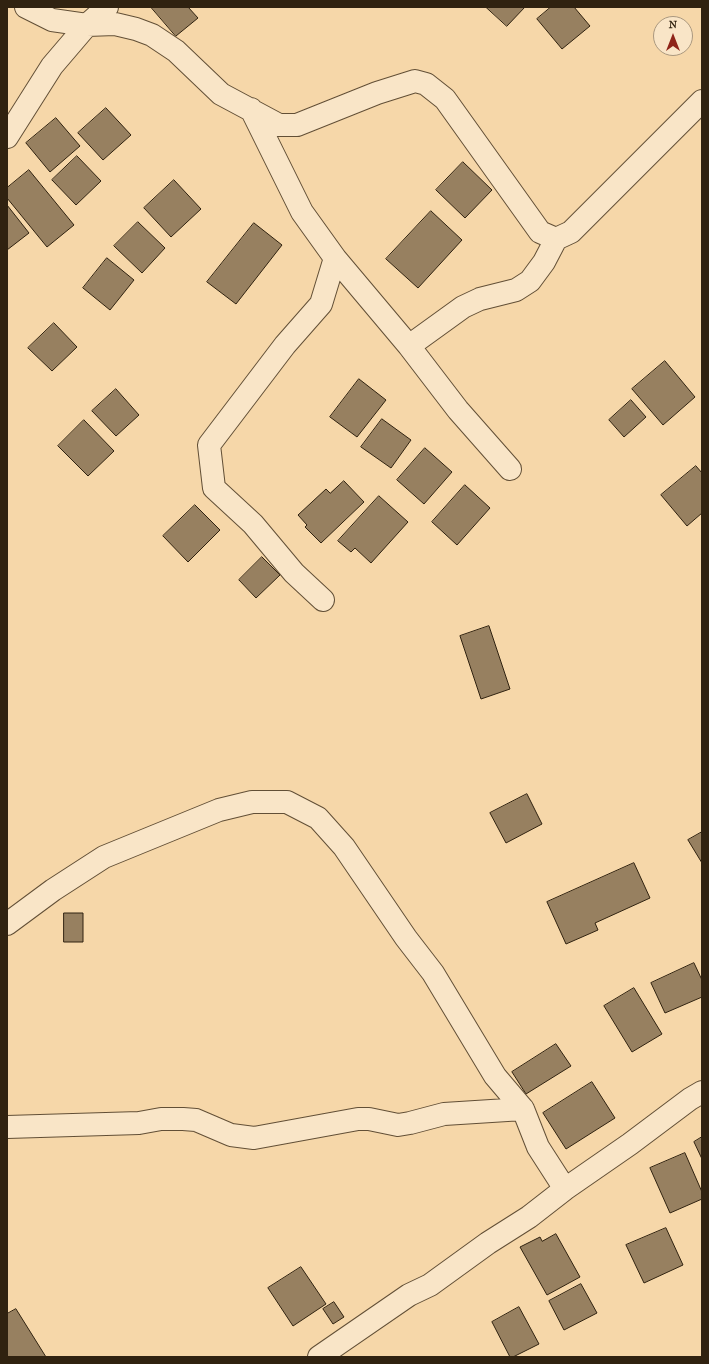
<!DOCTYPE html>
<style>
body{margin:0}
#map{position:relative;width:709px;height:1364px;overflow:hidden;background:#f6d7a9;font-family:"IM FELL French Canon",serif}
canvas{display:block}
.frame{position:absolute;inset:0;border:8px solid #302210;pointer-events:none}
.north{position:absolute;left:653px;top:16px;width:40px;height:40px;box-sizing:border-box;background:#f9e5c7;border:1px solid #a9977e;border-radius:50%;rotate:0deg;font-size:11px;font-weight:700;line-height:16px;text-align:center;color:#302210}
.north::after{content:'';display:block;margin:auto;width:14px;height:18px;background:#8f2418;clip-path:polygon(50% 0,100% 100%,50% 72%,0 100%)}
</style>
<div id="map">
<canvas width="709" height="1364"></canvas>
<div class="frame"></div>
<div class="north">N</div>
</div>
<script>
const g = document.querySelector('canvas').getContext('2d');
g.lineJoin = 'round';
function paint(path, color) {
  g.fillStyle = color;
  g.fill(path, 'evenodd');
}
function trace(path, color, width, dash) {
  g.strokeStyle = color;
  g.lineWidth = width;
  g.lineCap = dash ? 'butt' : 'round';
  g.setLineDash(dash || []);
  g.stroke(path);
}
const building = new Path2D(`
 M151,7H188L198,18L176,36Z
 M486,7H525L507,26Z
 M551,7H574L590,26L562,49L537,19Z
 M106,108L131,135L103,160L78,133Z
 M56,118L80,146L50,172L26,143Z
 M77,156L101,181L76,205L52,180Z
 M463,162L492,190L465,218L436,190Z
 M29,170L74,225L47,247L7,198V188Z
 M174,180L201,209L171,237L144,208Z
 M7,205L29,233L7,250Z
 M431,211L462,240L418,288L386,259Z
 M138,222L165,248L142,273L114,246Z
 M254,223L282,245L236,304L207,282Z
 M107,258L134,280L110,310L83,288Z
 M54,323L77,347L52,371L28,348Z
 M665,361L695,397L663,425L632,389Z
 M359,379L386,400L357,437L330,417Z
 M116,389L139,415L116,436L92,411Z
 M631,400L646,417L624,437L609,420Z
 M382,419L411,440L391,468L361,447Z
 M84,420L114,451L88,476L58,446Z
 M425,448L452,472L424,504L397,480Z
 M696,466L702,473V513L687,526L661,495Z
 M344,481L364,502L321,543L305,527L307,525L298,515L326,489L330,493Z
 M465,485L490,508L457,545L432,522Z
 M379,496L408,522L371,563L355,548L351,552L338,541Z
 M195,505L220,530L188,562L163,536Z
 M262,557L280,575L256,598L239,580Z
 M489,626L510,689L481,699L460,636Z
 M527,794L542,824L506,843L490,813Z
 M702,832V863L688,840Z
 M634,863L650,898L595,923L598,930L566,944L547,902Z
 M64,913H83V942H64Z
 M694,963L702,980V997L665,1013L651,983Z
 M634,988L662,1034L632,1052L604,1006Z
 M556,1044L571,1066L526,1094L512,1072Z
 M592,1082L615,1118L566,1149L543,1113Z
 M702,1137V1159L694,1142Z
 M685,1153L702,1192V1199L670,1213L650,1168Z
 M666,1228L683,1265L644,1283L626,1245Z
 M556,1234L580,1277L547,1295L520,1247L540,1237L542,1241Z
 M301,1267L326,1304L293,1326L268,1288Z
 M581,1284L597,1313L564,1330L549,1301Z
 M334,1302L344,1317L333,1324L323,1309Z
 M519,1307L539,1344L513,1357H510L492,1322Z
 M16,1309L46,1357H7V1314Z`);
const minor = new Path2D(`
 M26,7L52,20L87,25L115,24L136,29L152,35L176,51L221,94L279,125H297L377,93L415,81L426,84L445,99L540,232L556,239
 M251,109L302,212L335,258L321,304L285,345L209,445L214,488L253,524L294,573L323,600
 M7,137L52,66L87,25L107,7
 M335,258L409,346L463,307L480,299L516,290L530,281L544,262L556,239L571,232L702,101
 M409,346L458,410L510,469
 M7,924L53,890L104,857L219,810L252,802H287L318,818L344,847L406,938L433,973L495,1076L523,1109
 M7,1127L139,1123L161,1119H183L196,1120L231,1135L254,1138L358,1119H369L398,1125L410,1123L444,1114L523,1109L538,1147L565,1189L630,1144L690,1099L702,1092
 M319,1357L409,1295L430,1285L488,1243L529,1217L565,1189`);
paint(building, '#978060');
trace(building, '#302210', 1);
trace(minor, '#624f36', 24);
trace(minor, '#f9e5c7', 22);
</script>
